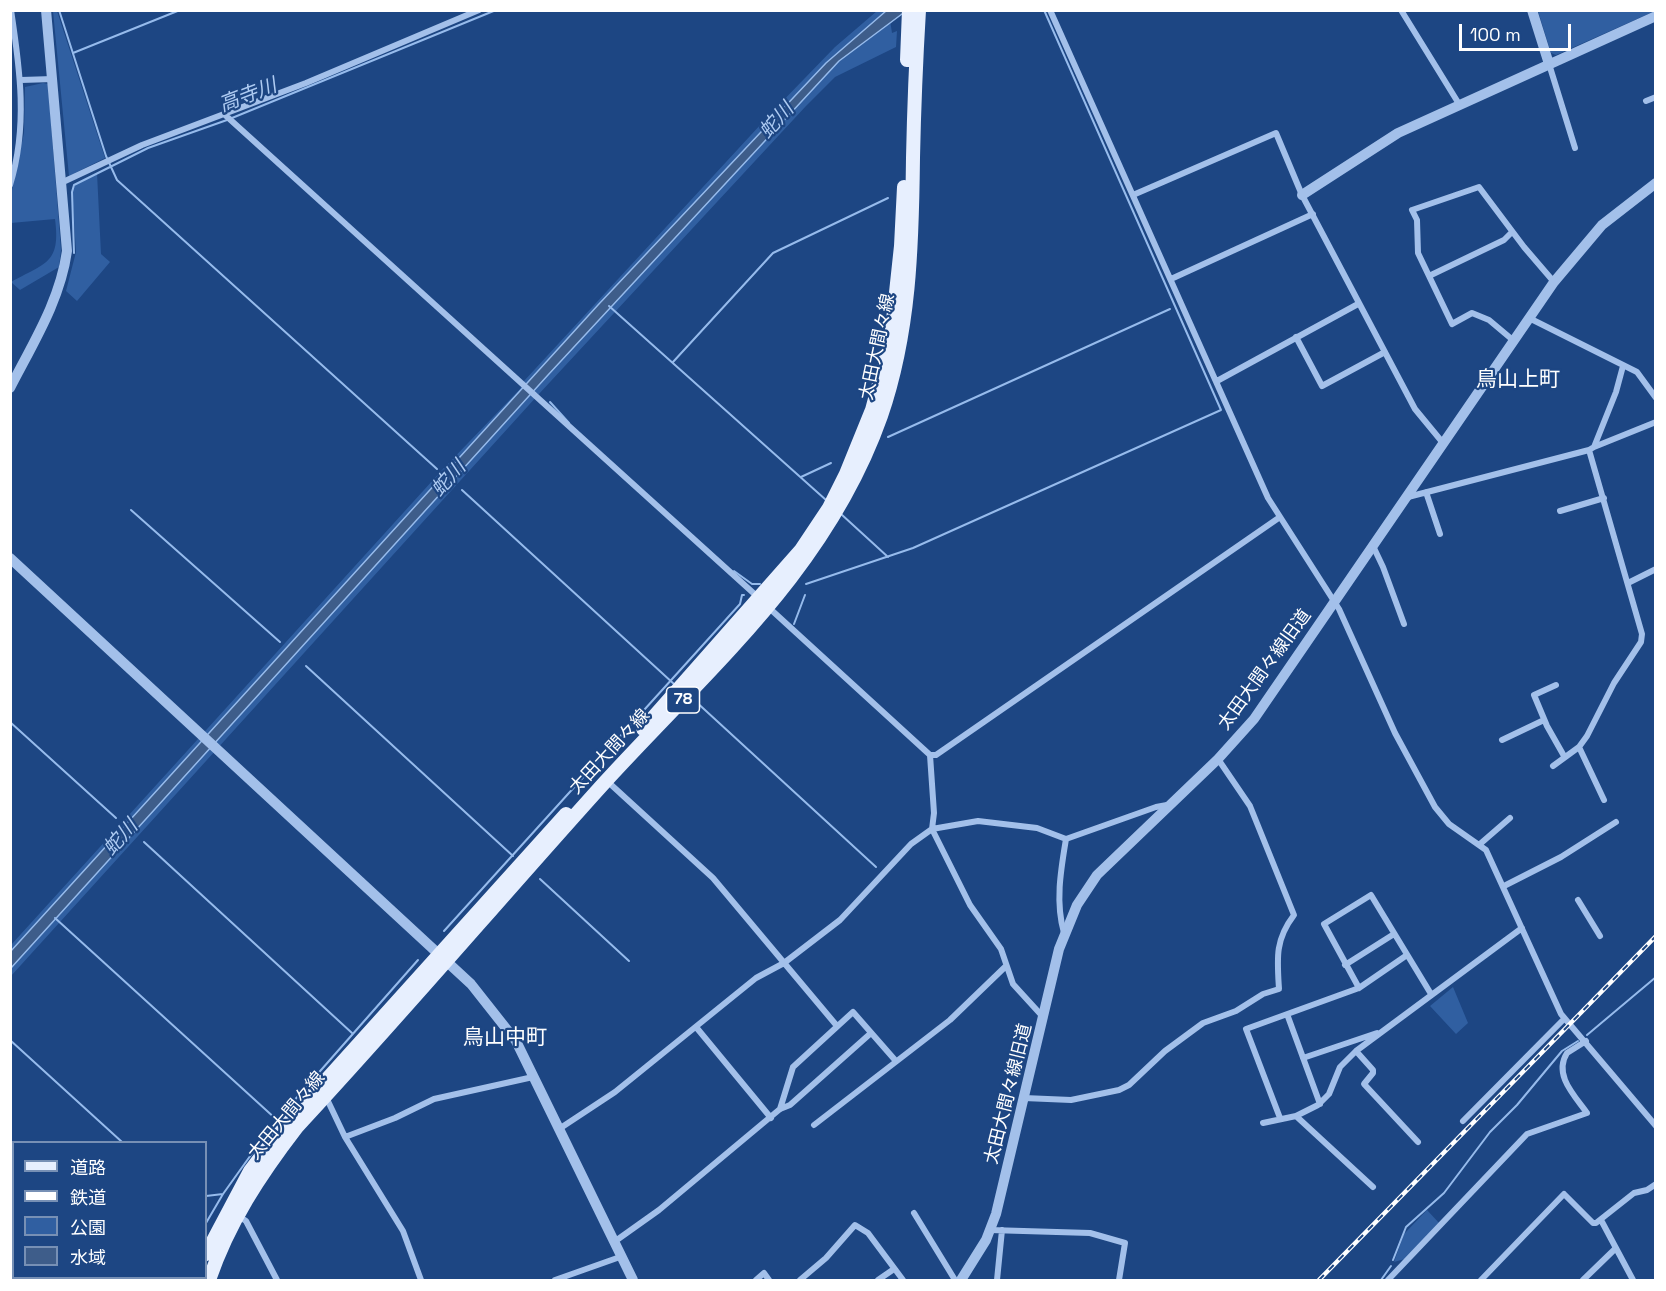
<!DOCTYPE html>
<meta charset="utf-8">
<style>
body{margin:0}
#map{position:relative;width:1666px;height:1291px;overflow:hidden;background:#1d4683;font-family:"Space Grotesk","Noto Sans JP",sans-serif}
canvas{display:block}
.frame{position:absolute;inset:0;border:12px solid #fff;pointer-events:none}
.legend{position:absolute;left:12px;top:1141px;width:195px;height:138px;box-sizing:border-box;background:#1d4683;border:2px solid #7790b5;margin:0;padding:8px 10px;list-style:none;font-size:18px;color:#fff}
.legend li{display:flex;align-items:center;gap:12px;height:30px}
.legend b{width:30px;border:2px solid #7790b5}
.scale{position:absolute;left:1459px;top:24px;width:112px;height:27px;box-sizing:border-box;border:3px solid #fff;border-top:0;padding-left:8px;font-size:18px;line-height:21px;white-space:nowrap;color:#fff;-webkit-text-stroke:4px #1d4683;paint-order:stroke}
</style>
<div id="map">
<canvas width="1666" height="1291"></canvas>
<div class="frame"></div>
<ul class="legend">
<li><b style="height:8px;background:#e7effe"></b>道路</li>
<li><b style="height:8px;background:#fff"></b>鉄道</li>
<li><b style="height:16px;background:#305fa1"></b>公園</li>
<li><b style="height:16px;background:#3e5d8a"></b>水域</li>
</ul>
<div class="scale">100 m</div>
</div>
<script>
const g = document.querySelector('canvas').getContext('2d');
g.lineJoin = 'round';
function paint(path, color) {
  g.fillStyle = color;
  g.fill(path, 'evenodd');
}
function trace(path, color, width, dash) {
  g.strokeStyle = color;
  g.lineWidth = width;
  g.lineCap = dash ? 'butt' : 'round';
  g.setLineDash(dash || []);
  g.stroke(path);
}
function label(font, color, halo, rows, align = 'center') {
  g.font = font + ' "Space Grotesk","Noto Sans JP",sans-serif';
  g.lineWidth = 4.5;
  g.setLineDash([]);
  g.textBaseline = 'middle';
  g.strokeStyle = halo;
  g.fillStyle = color;
  for (const [text, x, y, turn = 0] of rows) {
    g.save();
    g.translate(x, y);
    g.rotate((+turn || 0) * Math.PI / 180);
    g.textAlign = isNaN(turn) ? turn : align;
    if (halo) g.strokeText(text, 0, 0);
    g.fillText(text, 0, 0);
    g.restore();
  }
}
const green = new Path2D(`
 M53,11H57L105,158L69,176Z
 M877,11H886L826,63L598,305L11,952V945L443,469L520,389L524,381L774,110L835,47Z
 M1538,11H1655L1556,55L1551,53Z
 M890,20L892,33L897,31L896,47L835,77L806,106L538,395L11,976L10,968L548,375L839,61Z
 M43,83L48,84L61,250L59,267L20,290L11,282C45,263 61,264 55,219L11,223V194L24,133L25,87Z
 M97,173L101,254L110,262L77,301L66,291L76,252L72,190L77,183Z
 M1453,987L1468,1023L1456,1034L1430,1006Z
 M1427,1210L1440,1224L1405,1259L1394,1262L1404,1234Z`);
const water = new Path2D(`
 M886,11H906L839,61L548,375L11,968L10,952L598,305L826,63Z`);
const stream = new Path2D(`
 M59,10L106,156L117,180L437,469
 M73,53L180,10
 M232,118L496,10
 M74,253L72,192L74,185L148,148L227,120
 M609,306L826,500
 M673,362L773,253L888,198
 M550,402L569,423
 M888,437L1170,309
 M801,477L831,463
 M462,490L674,684
 M131,510L280,642
 M841,514L888,557
 M734,571L752,584H760
 M806,584L913,548L1221,410L1044,10
 M794,624L805,595
 M306,666L513,856
 M693,699L876,867
 M10,722L116,818
 M144,842L352,1033
 M540,879L629,961
 M55,918L277,1120L418,960
 M444,931L740,604L742,595H744
 M1587,1035L1656,977
 M10,1040L122,1142
 M206,1196L223,1194L273,1124
 M10,1197L14,1199
 M206,1223L223,1194
 M1393,1260L1406,1227L1444,1193L1490,1132L1517,1105L1562,1051L1578,1041
 M100,1278L104,1280
 M182,1280L183,1278
 M1381,1280L1391,1266`);
const minor = new Path2D(`
 M1050,10L1268,498L1339,609L1395,733L1435,807L1449,824L1486,850L1561,1014L1656,1126
 M1401,10L1459,104
 M1549,64L1575,148
 M21,80L53,79
 M1646,101L1656,97
 M224,114L760,599
 M63,182L142,145L306,83L479,10
 M10,185C28,127 20,69 11,10
 M1133,195L1276,133L1302,195L1415,409L1443,443
 M1429,276L1504,240L1512,232
 M1171,279L1313,214
 M1529,318L1637,372L1656,398
 M1296,337L1322,386L1385,352
 M1514,341L1489,320L1472,313L1452,324L1418,253L1417,220L1412,210L1479,187L1524,247L1554,282
 M1217,381L1358,304
 M1594,447L1656,422
 M1426,492L1440,534
 M1408,497L1589,450L1594,447L1616,392L1623,366
 M1560,511L1604,498
 M1373,546L1383,567L1404,624
 M1628,583L1656,569
 M767,606L930,755L934,813L932,829L970,905L1001,949L1013,984L1044,1018
 M1556,685L1534,695L1547,726L1564,756
 M1502,740L1544,720
 M1579,747L1604,800
 M930,755H936L1280,517
 M1553,766L1579,747L1587,736L1614,683L1641,642L1642,634L1589,450
 M607,781L713,878L837,1026
 M1480,844L1510,818
 M1504,886L1561,857L1616,822
 M1578,900L1600,936
 M1064,933C1055,902 1061,869 1066,839
 M1345,965L1394,934
 M1359,988L1324,924L1371,895L1431,994
 M1287,1014L1320,1104
 M696,1027L771,1118
 M1356,1051L1373,1070V1073L1364,1084L1418,1142
 M1303,1058L1377,1033
 M326,1097L345,1137L403,1231L421,1280
 M1024,1098L1071,1100L1119,1090L1129,1085L1165,1051L1203,1023L1236,1011L1263,994L1279,989C1277,958 1275,940 1294,915L1250,806L1218,759
 M780,1109L793,1067L853,1012L895,1060
 M1296,1116L1373,1187
 M1280,1118L1246,1029L1359,988L1407,955
 M1463,1121L1564,1019
 M1263,1123L1296,1116L1318,1105L1329,1094L1340,1067L1356,1051L1522,928
 M814,1125L950,1020L1006,966
 M559,1129L615,1092L756,978L784,963L840,920L911,844L932,829L978,821L1037,828L1066,839L1156,807L1167,805
 M345,1137L395,1118L434,1099L533,1077
 M914,1213L955,1280
 M237,1215L246,1221L277,1280
 M1601,1220L1633,1280
 M990,1230L1090,1233L1125,1243L1119,1280
 M614,1242L659,1210L780,1109L790,1105L871,1033
 M555,1280L620,1257
 M756,1280L764,1273L769,1280
 M800,1280L826,1258L855,1225L868,1233L903,1280
 M878,1280L894,1269
 M997,1280L1002,1230
 M1388,1280L1527,1134L1587,1113C1575,1096 1553,1075 1567,1053L1586,1041
 M1481,1280L1564,1194L1593,1223H1596L1634,1193L1647,1190L1656,1184
 M1583,1280L1616,1248`);
const tertiary = new Path2D(`
 M1532,10L1549,64
 M1302,195L1398,133L1656,16
 M10,388C33,343 60,301 67,251L46,10
 M10,558L471,984L516,1041L633,1280
 M961,1280L986,1240L996,1214L1059,949L1077,905L1097,875L1218,759L1254,719L1554,282L1602,225L1656,183`);
const primary = new Path2D(`
 M907,60L909,10
 M643,729L801,550L829,508L846,474L872,410L891,339L901,246L904,187
 M206,1254L250,1171L282,1129L566,814
 M196,1280L197,1278
 M209,1280C229,1222 260,1175 297,1127C402,1014 502,896 605,782C711,666 827,569 881,416C910,332 912,245 913,158C914,109 916,60 919,10`);
const rail = new Path2D(`
 M1319,1280L1656,936`);
const shields = [
 [683,700,33]
];
const shieldNames = [
 ["78",683,700]
];
const streetNames = [
 ["太田大間々線",878,347,-78],
 ["太田大間々線旧道",1265,670,-54],
 ["太田大間々線",610,752,-47],
 ["太田大間々線旧道",1009,1094,-76],
 ["太田大間々線",287,1116,-50]
];
const waterNames = [
 ["高寺川",248,96,-21],
 ["蛇川",777,121,-48],
 ["蛇川",449,479,-48],
 ["蛇川",121,838,-48]
];
const quarterNames = [
 ["鳥山上町",1518,380],
 ["鳥山中町",505,1038]
];
paint(green, '#305fa1');
paint(water, '#3e5d8a');
trace(water, '#96bbec', 1.5);
trace(stream, '#96bbec', 2);
trace(minor, '#a3c0ea', 6);
trace(tertiary, '#a3c0ea', 10);
trace(primary, '#e7effe', 14);
trace(rail, '#fff', 4.5);
trace(rail, '#1d4683', 2, [7]);
for (const [x, y, w] of shields) {
  const box = new Path2D();
  box.roundRect(x - w / 2, y - 13, w, 26, 4.5);
  g.fillStyle = '#1d4683';
  g.fill(box);
  trace(box, '#fff', 1.5);
}
label('bold 16px', '#fff', null, shieldNames);
label('18px', '#fff', '#1d4683', streetNames);
label('italic 20px', '#aecbf2', '#1d4683', waterNames);
label('21px', '#fff', '#1d4683', quarterNames);
</script>
